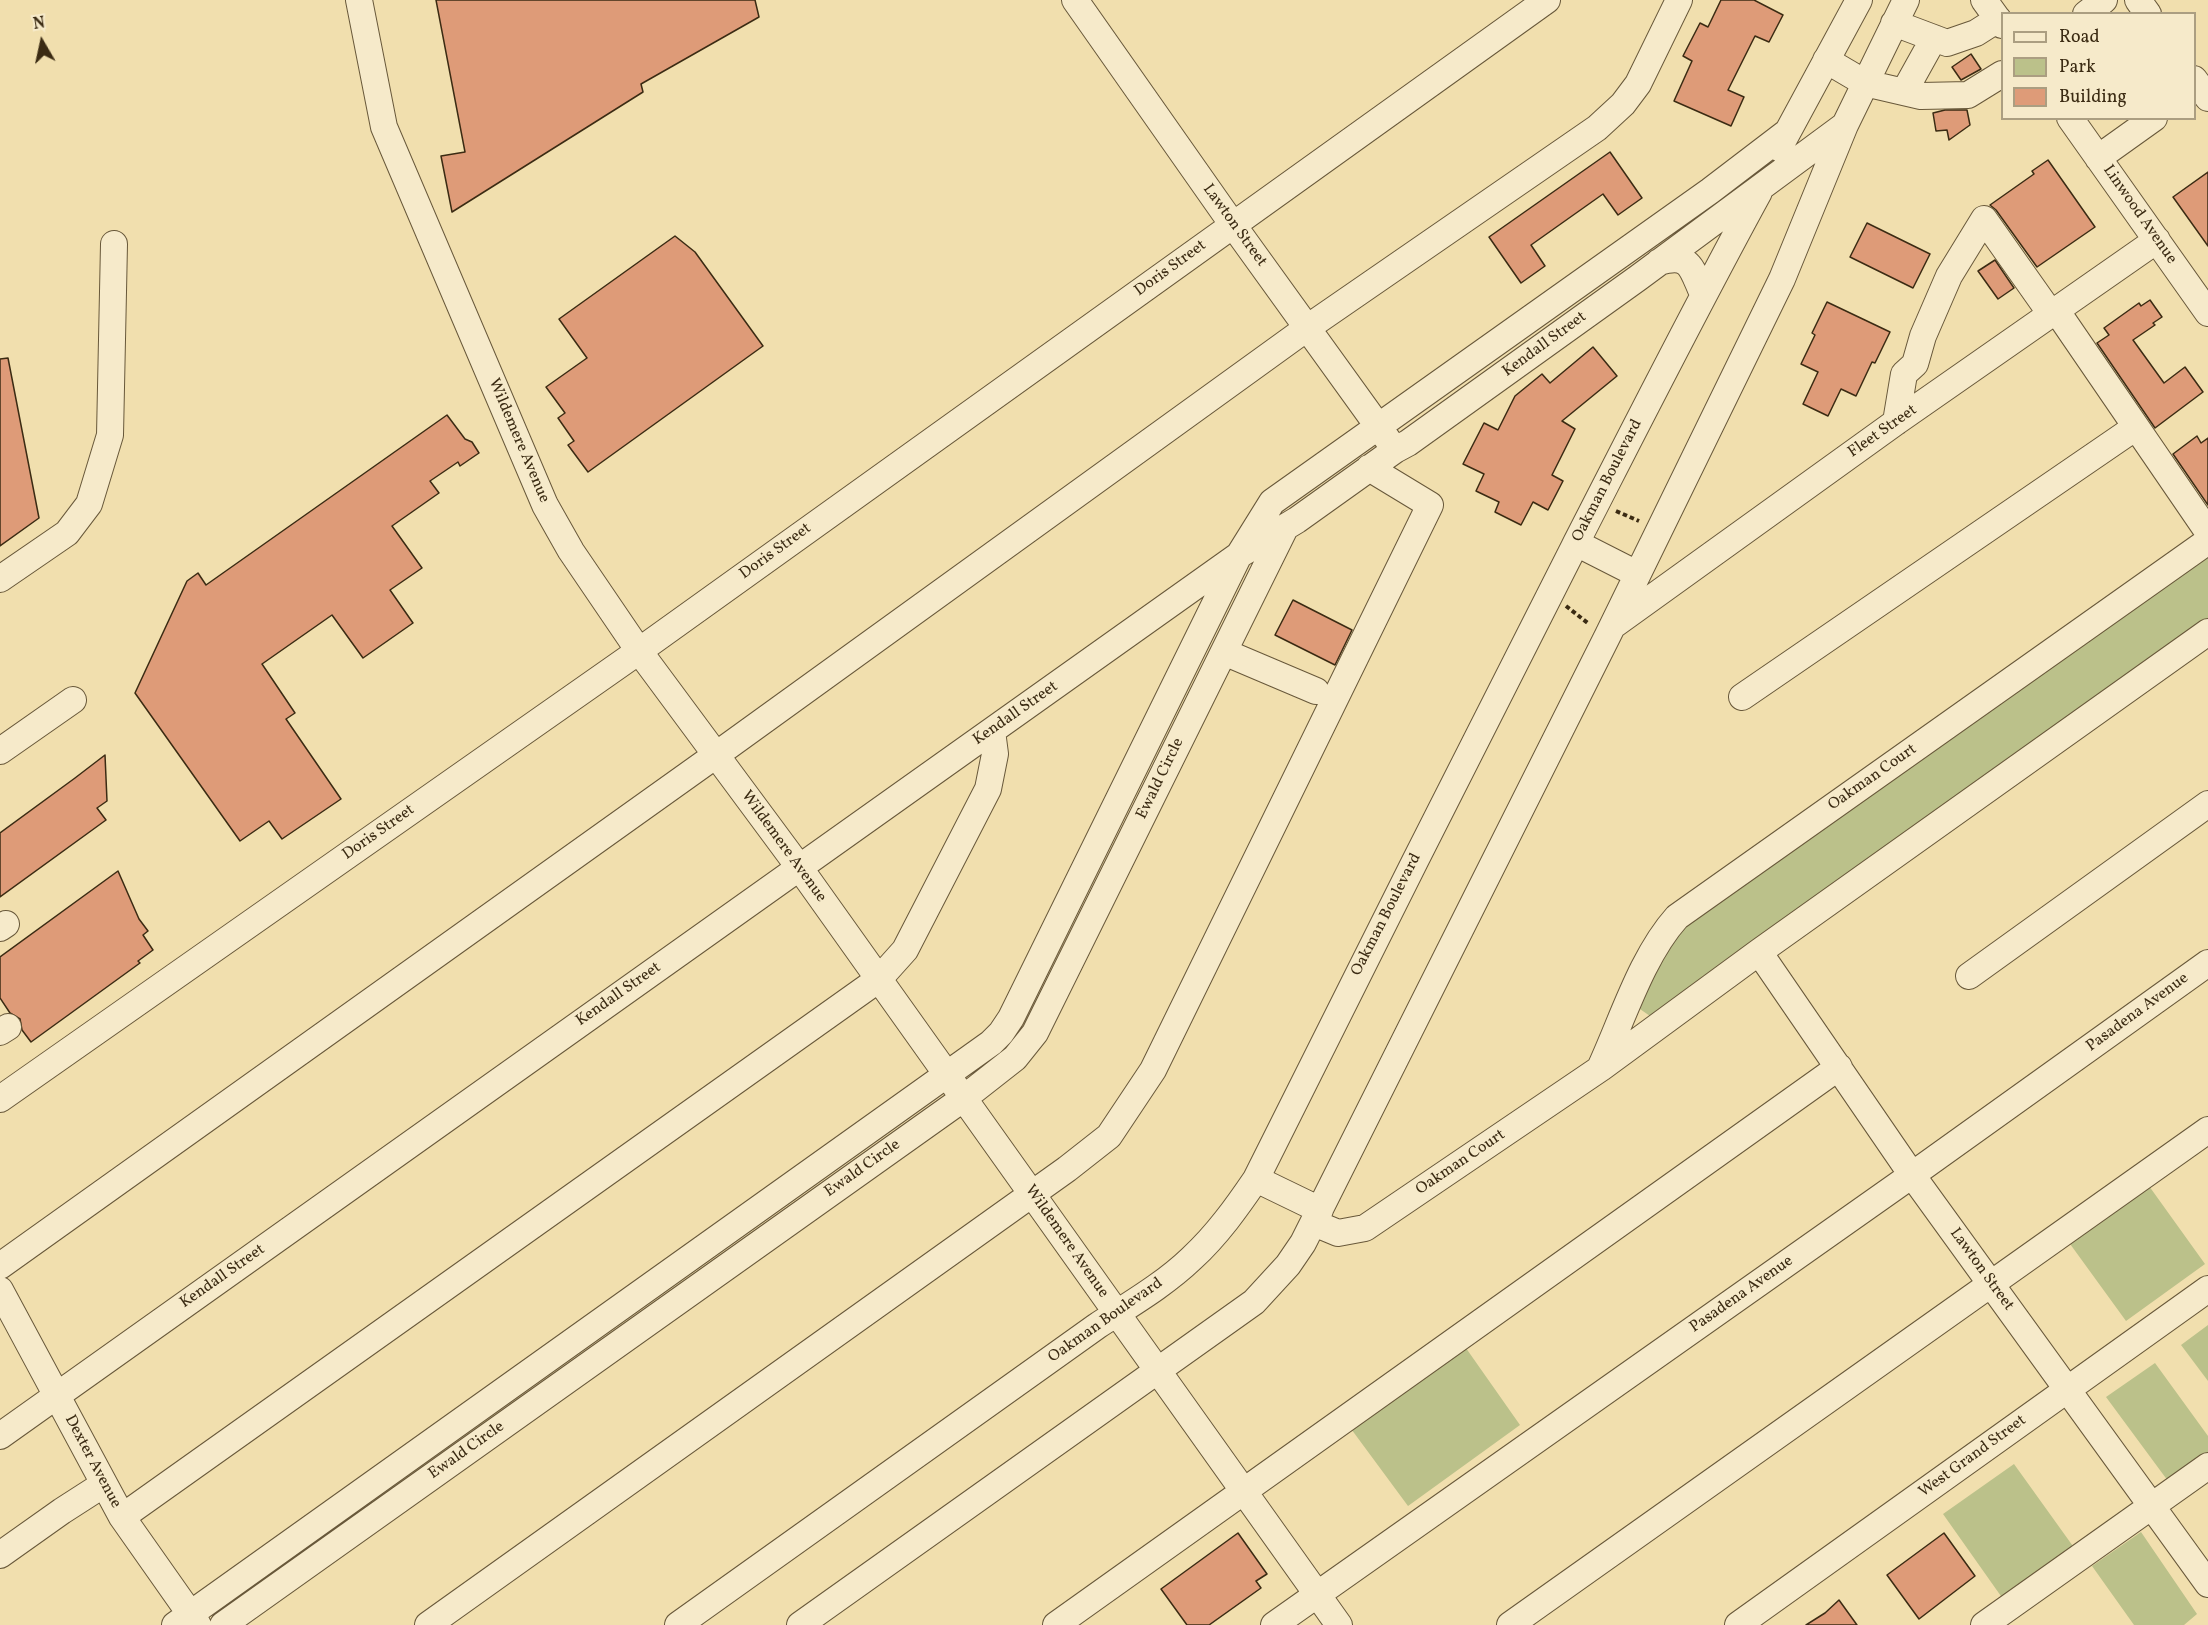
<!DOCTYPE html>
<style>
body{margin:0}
#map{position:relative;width:2208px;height:1625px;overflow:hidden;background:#f1dfae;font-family:Vollkorn,serif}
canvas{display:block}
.legend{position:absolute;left:2001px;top:12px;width:195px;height:108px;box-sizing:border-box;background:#f6eaca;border:2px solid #ab9e81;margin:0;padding:8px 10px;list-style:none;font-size:18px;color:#3b2b13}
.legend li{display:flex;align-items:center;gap:12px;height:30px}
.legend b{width:30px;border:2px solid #ab9e81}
.north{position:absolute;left:12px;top:12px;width:60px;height:60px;-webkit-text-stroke:4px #f6eaca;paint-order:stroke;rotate:351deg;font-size:16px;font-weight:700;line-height:24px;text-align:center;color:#3b2b13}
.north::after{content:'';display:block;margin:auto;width:21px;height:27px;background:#3b2b13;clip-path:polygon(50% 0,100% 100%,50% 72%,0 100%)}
</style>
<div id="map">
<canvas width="2208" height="1625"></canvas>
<ul class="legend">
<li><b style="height:8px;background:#f6eaca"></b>Road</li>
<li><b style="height:16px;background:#bbc18a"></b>Park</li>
<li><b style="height:16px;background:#de9b78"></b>Building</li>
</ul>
<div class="north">N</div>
</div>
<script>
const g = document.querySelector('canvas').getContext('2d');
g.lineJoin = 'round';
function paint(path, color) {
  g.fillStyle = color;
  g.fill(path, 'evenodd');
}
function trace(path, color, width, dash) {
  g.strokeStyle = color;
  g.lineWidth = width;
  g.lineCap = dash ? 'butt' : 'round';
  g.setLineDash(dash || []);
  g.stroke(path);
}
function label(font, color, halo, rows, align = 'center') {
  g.font = font + ' Vollkorn,serif';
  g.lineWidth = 5;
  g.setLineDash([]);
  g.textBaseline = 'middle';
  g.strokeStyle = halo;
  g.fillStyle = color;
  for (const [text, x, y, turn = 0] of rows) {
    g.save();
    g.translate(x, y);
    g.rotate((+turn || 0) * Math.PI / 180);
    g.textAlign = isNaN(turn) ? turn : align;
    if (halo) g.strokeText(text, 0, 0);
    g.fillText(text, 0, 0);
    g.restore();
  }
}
const green = new Path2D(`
 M2208,548V621L1650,1016L1637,1007L1668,947L1691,919Z
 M2144,1179L2205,1264L2126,1321L2065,1237Z
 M2208,1325V1381L2181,1345Z
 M1461,1341L1520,1425L1408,1506L1346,1422Z
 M2155,1363L2208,1436V1452L2168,1481L2106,1397Z
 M2014,1464L2075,1549L2003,1599L1943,1514Z
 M2141,1532L2197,1614L2184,1625H2134L2092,1566Z`);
const building = new Path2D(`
 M436,0H755L759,17L641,84L643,92L452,212L441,156L465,152Z
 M1721,0H1754L1783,15L1769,42L1755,36L1728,90L1744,97L1731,126L1674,101L1692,61L1683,56L1700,23L1708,27Z
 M1971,54L1981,69L1961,80L1952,67Z
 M1945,110H1967L1970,125L1949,140L1947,130L1936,131L1933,113Z
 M1610,152L1642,198L1618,215L1603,194L1531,245L1545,266L1521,283L1489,237Z
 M2048,160L2095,227L2037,267L1996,210L1990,205L2034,174L2032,171Z
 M2208,172V246L2173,197Z
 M1867,223L1930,254L1913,288L1850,257Z
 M675,236L695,252L763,346L588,472L568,445L574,441L558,418L565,413L546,387L587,358L559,319Z
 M1995,260L2014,288L1998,299L1978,271Z
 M2150,300L2162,317L2153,323L2155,325L2133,340L2164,383L2185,367L2203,392L2155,428L2097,343L2109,335L2104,328L2139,303L2141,306Z
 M1827,302L1890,332L1875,363L1872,362L1856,396L1841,389L1828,416L1803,404L1818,372L1801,364L1815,335L1812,333Z
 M1593,347L1617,376L1562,421L1575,429L1552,475L1563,481L1548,510L1533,502L1521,525L1495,512L1499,502L1476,491L1484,474L1463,464L1484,423L1498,430L1515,396L1542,374L1550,383Z
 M8,358L39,518L0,546V359Z
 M447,415L465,439L472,442L479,453L460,466L458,462L430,481L439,493L392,526L422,568L390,590L413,623L363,658L332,615L262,664L295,713L286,719L341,799L282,839L269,821L240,841L135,693L187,581L198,573L206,585Z
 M2197,436L2201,443L2208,438V505L2173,454Z
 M1293,600L1352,630L1335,665L1275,635Z
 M105,755L107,801L97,808L106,820L0,897V833L75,778Z
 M118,871L139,919L148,931L143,935L153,950L138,961L140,963L31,1042L22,1030L20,1019L10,1013L0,998V957Z
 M1238,1533L1267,1574L1256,1581L1261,1588L1209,1625H1187L1161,1589Z
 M1944,1533L1975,1576L1919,1619L1887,1575Z
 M1839,1600L1857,1625H1806L1825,1613Z`);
const path = new Path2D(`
 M1616,511L1639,521
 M1566,606L1589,624`);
const minor = new Path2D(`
 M359,0L384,127L545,505L571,551L639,651L799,867L1339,1625
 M1075,0L1233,225L1388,440
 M1984,0L2002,25
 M2138,0L2148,14
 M2086,14L2104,0
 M1894,23L1947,43L1976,33L1998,19
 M1826,60L1865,83L1921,96L1968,95L2002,74
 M2194,79L2208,98
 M1904,92L1934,38
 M2070,118L2208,313
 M1779,148L1859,0
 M2098,158L2154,118
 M1659,262C1691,253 1691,268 1703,294
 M2056,310L2208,532
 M1896,422L1904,374L1915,364L1923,336L1949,276L1984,219L2051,314
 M1576,543L1637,574
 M0,579L67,533L89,504L110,435L114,244
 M1614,625L1896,422L2157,240
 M1224,652L1316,691
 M1742,697L2136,427
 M0,751L73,700
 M0,928L6,924
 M1759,952L1912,1175L2208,1584
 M1969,976L2208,804
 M0,1032L8,1027
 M1601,1066C1623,1018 1642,956 1677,917L2208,541
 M0,1099L639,651L1547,0
 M1256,1179L1320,1210
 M1314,1223L1338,1233L1365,1228L1601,1068L1759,952L2208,632
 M0,1266L716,755L1307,328L1597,128L1623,104L1638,84L1679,0
 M0,1290L122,1517L198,1625
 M0,1436L1239,555L1297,520L1395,450L1408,443L1638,278L1845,125
 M122,1517L879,979L905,950L988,789L995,754L992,731
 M0,1555L62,1511L104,1484
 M175,1625L991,1043L1001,1033L1011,1018L1239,555L1272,502L1710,191L1786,133
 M223,1625L964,1098L1015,1058L1035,1033L1285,528
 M428,1625L1067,1169L1109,1136L1153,1070L1430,505L1369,468
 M678,1625L1097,1326C1129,1305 1164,1285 1192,1258C1217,1235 1237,1207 1256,1179C1361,968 1467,757 1574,547C1635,428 1695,309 1759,192
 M800,1625L1254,1302L1288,1265L1303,1243L1608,635L1782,279L1845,125L1906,0
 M1056,1625L1839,1067
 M1274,1625L1912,1175L2208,963
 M1510,1625L2208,1130
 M1738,1625L2208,1289
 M1984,1625L2208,1466`);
const streetNames = [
 ["Linwood Avenue",2139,215,55],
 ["Lawton Street",1234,226,54],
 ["Doris Street",1171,269,-36],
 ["Kendall Street",1545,345,-36],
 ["Fleet Street",1883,432,-35],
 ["Wildemere Avenue",518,441,67],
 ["Oakman Boulevard",1608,481,-63],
 ["Doris Street",776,552,-36],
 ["Kendall Street",1016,714,-35],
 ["Oakman Court",1873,778,-35],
 ["Ewald Circle",1161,779,-64],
 ["Doris Street",379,833,-35],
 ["Wildemere Avenue",783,847,54],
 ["Oakman Boulevard",1387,915,-63],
 ["Kendall Street",619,995,-35],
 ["Pasadena Avenue",2138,1013,-36],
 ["Oakman Court",1461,1163,-34],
 ["Ewald Circle",863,1169,-35],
 ["Wildemere Avenue",1066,1242,55],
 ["Lawton Street",1981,1270,54],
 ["Kendall Street",223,1277,-35],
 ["Pasadena Avenue",1742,1295,-35],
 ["Oakman Boulevard",1106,1321,-35],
 ["Ewald Circle",467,1451,-35],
 ["West Grand Street",1973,1457,-36],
 ["Dexter Avenue",92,1462,62]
];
paint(green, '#bbc18a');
paint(building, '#de9b78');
trace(building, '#3b2b13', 1.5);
trace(minor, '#68583a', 28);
trace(path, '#3b2b13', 4, [4.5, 3]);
trace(minor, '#f6eaca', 26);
label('16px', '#3b2b13', '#f6eaca', streetNames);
</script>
